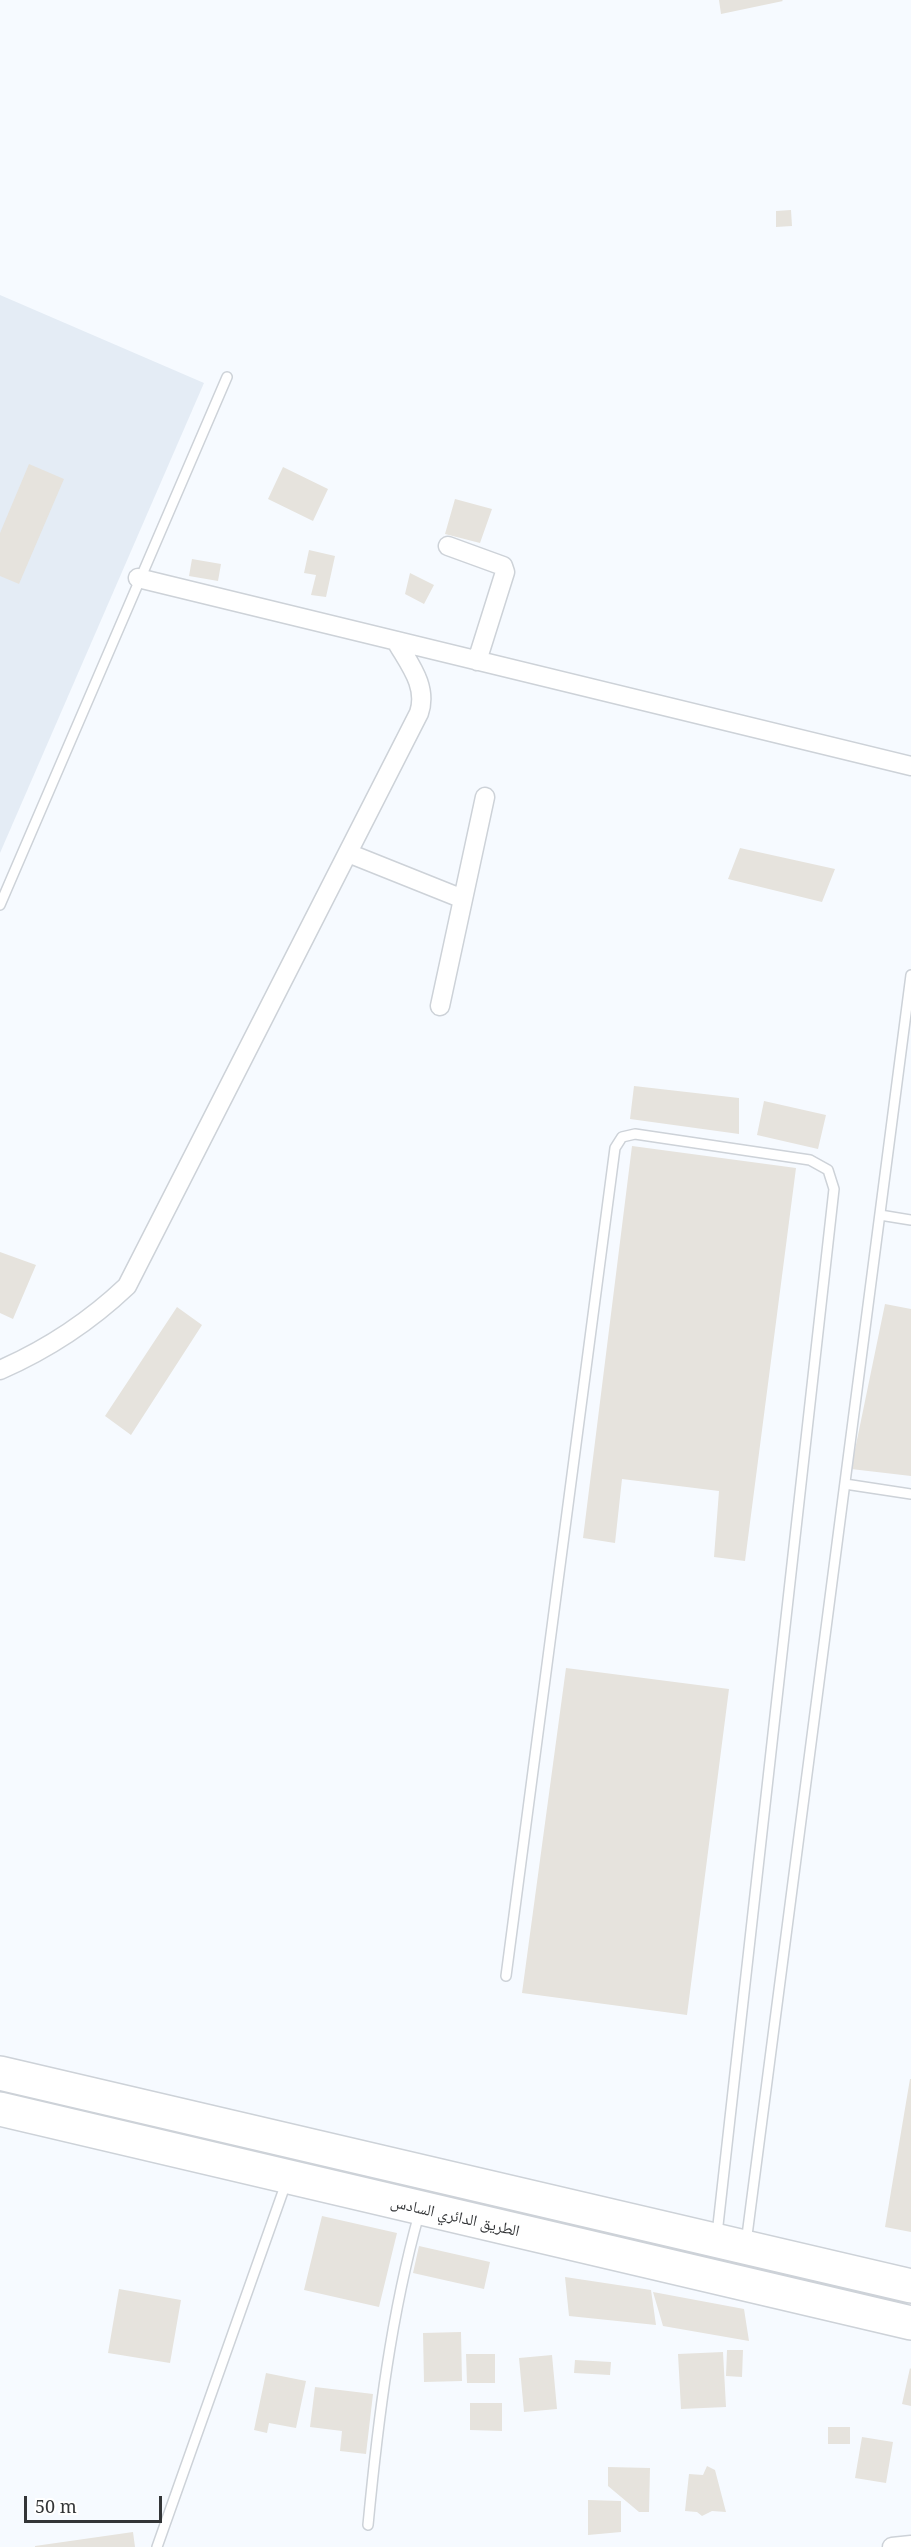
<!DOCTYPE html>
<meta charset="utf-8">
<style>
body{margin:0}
#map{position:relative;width:911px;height:2547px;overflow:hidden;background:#f6faff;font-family:"Noto Serif",serif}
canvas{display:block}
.scale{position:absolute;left:24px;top:2496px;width:138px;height:27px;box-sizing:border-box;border:3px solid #333537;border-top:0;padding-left:8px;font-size:18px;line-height:21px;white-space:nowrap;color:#333537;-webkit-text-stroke:4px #fff;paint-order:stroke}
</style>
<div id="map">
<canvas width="911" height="2547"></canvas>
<div class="scale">50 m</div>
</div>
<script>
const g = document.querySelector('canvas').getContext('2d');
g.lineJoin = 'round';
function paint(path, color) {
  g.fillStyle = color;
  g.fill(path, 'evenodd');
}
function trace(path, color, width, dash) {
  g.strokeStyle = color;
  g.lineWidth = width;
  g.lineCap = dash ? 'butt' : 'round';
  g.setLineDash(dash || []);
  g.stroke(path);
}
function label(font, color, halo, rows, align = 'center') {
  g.font = font + ' "Noto Serif","Noto Naskh Arabic",serif';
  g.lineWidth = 6;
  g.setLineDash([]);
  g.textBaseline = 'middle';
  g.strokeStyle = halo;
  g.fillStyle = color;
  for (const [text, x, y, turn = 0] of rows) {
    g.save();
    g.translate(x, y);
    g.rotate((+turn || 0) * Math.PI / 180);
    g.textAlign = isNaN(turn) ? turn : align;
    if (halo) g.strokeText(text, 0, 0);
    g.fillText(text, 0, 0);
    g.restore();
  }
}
const built = new Path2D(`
 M0,295L204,383L0,853Z`);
const building = new Path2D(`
 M719,0H782L783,1L721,14Z
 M791,210L792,226L776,227V211Z
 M29,464L64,479L19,584L0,576V533Z
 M283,467L328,489L313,521L268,499Z
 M455,499L492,509L480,543L445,534Z
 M309,550L335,556L326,597L311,595L316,575L304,573Z
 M192,559L221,564L218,581L189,576Z
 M410,573L434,585L424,604L405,594Z
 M740,848L835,869L822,902L728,879Z
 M634,1086L739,1098V1134L630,1119Z
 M764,1101L826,1115L818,1149L757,1135Z
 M632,1146L796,1168L745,1561L714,1557L719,1491L622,1479L615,1543L583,1538Z
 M0,1252L36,1265L13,1319L0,1313Z
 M885,1304L911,1309V1476L851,1469Z
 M177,1307L202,1325L131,1435L105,1416Z
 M566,1668L729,1689L687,2015L522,1993Z
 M910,2079H911V2232L885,2227Z
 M322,2216L397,2233L379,2307L304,2290Z
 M419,2246L490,2262L484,2289L413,2273Z
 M565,2277L651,2290L656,2325L569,2316Z
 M119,2289L181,2300L170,2363L108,2353Z
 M653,2292L744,2309L749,2341L663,2326Z
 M461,2332L462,2381L424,2382L423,2333Z
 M727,2350H743L742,2377L726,2376Z
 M723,2352L726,2407L681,2409L678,2354Z
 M466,2354H495V2383H467Z
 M552,2355L557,2409L524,2412L519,2358Z
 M575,2360L611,2362L610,2375L574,2373Z
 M910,2368L911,2369V2406L902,2404Z
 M266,2373L306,2381L296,2428L269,2423L267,2433L254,2430Z
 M315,2387L373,2394L366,2454L340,2451L342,2431L310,2427Z
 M470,2403H502V2431L470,2430Z
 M828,2427H850V2444H828Z
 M862,2437L893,2442L886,2483L855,2478Z
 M707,2466L715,2470L726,2512L712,2511L702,2516L697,2512L685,2511L689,2474L703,2475Z
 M608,2467L650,2468L649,2512H639L608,2486Z
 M588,2500L621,2501V2532L588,2535Z
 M133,2532L135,2547H35V2546Z`);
const lane = new Path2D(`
 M0,905L227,377
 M880,1215L911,1220
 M845,1484L911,1494
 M506,1976L615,1148L622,1137L635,1134L810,1160L828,1170L834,1189L717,2234
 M746,2243L911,975
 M368,2525C378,2420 391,2315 419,2214
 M157,2547L286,2183`);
const street = new Path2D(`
 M448,546L503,566L505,572L477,661
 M138,578L911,766
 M348,853L463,899
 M440,1006L485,797
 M0,1370C48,1349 88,1323 127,1286L419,713C428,686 409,664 396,641
 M892,2547L911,2545`);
const highway = new Path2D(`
 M0,2073L911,2286
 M0,2109L911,2323`);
const streetNames = [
 ["الطريق الدائري السادس",455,2217,13]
];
paint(built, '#e4ecf5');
paint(building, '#e6e3dd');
trace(lane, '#cdd2d8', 12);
trace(street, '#cdd2d8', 21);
trace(highway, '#cdd2d8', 36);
trace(lane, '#fff', 9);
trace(street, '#fff', 18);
trace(highway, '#fff', 33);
label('16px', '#333537', '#fff', streetNames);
</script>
